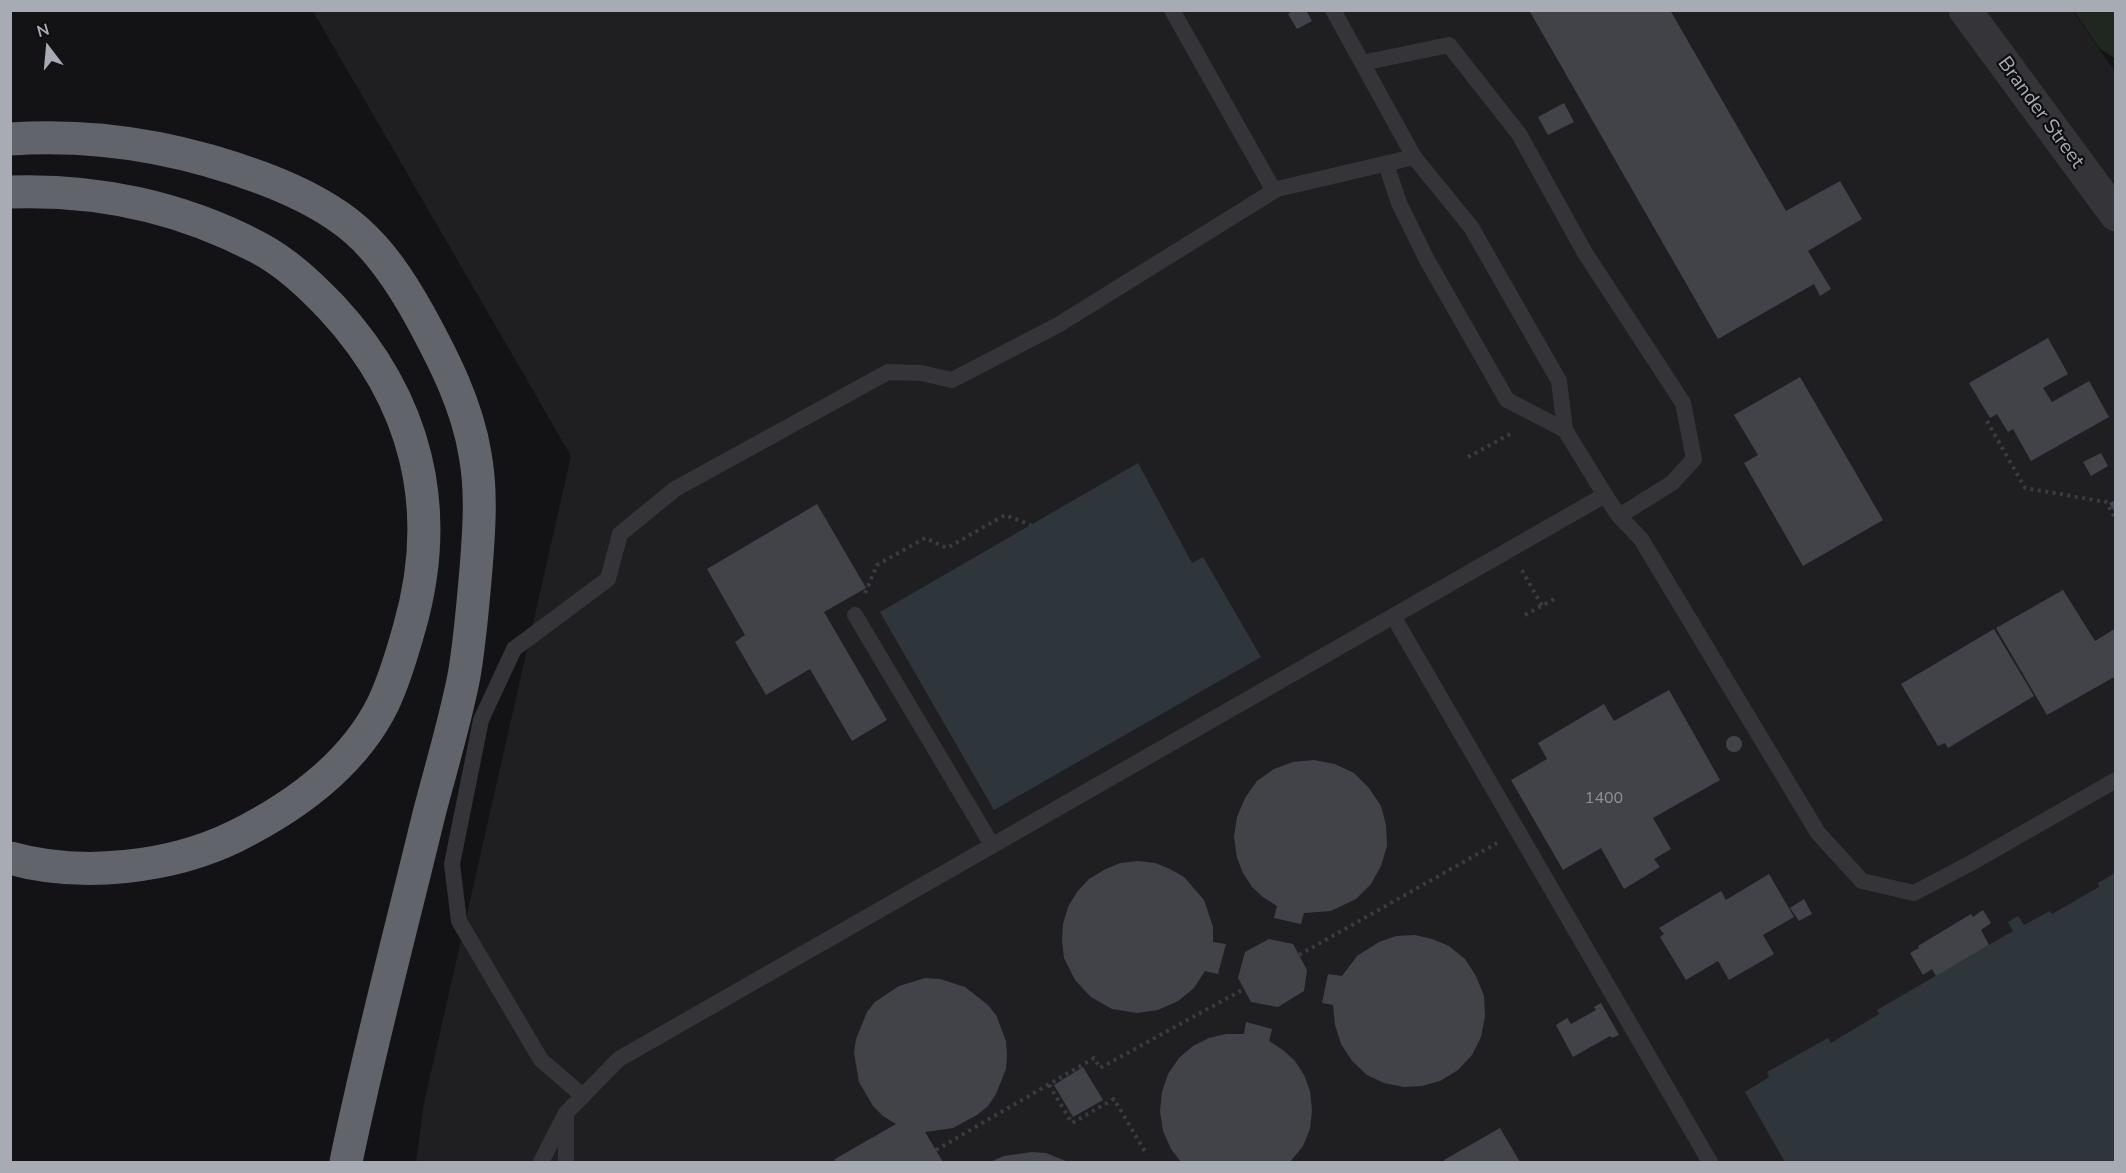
<!DOCTYPE html>
<style>
body{margin:0}
#map{position:relative;width:2126px;height:1173px;overflow:hidden;background:#131315;font-family:"Nunito Sans",sans-serif}
canvas{display:block}
.frame{position:absolute;inset:0;border:12px solid #a6abb4;pointer-events:none}
.north{position:absolute;left:18px;top:18px;width:60px;height:60px;-webkit-text-stroke:4px #0e0e10;paint-order:stroke;rotate:344deg;font-size:16px;font-weight:700;line-height:24px;text-align:center;color:#a6abb4}
.north::after{content:'';display:block;margin:auto;width:21px;height:27px;background:#a6abb4;clip-path:polygon(50% 0,100% 100%,50% 72%,0 100%)}
</style>
<div id="map">
<canvas width="2126" height="1173"></canvas>
<div class="frame"></div>
<div class="north">N</div>
</div>
<script>
const g = document.querySelector('canvas').getContext('2d');
g.lineJoin = 'round';
function paint(path, color) {
  g.fillStyle = color;
  g.fill(path, 'evenodd');
}
function trace(path, color, width, dash) {
  g.strokeStyle = color;
  g.lineWidth = width;
  g.lineCap = dash ? 'butt' : 'round';
  g.setLineDash(dash || []);
  g.stroke(path);
}
function label(font, color, halo, rows, align = 'center') {
  g.font = font + ' "Nunito Sans",sans-serif';
  g.lineWidth = 4.5;
  g.setLineDash([]);
  g.textBaseline = 'middle';
  g.strokeStyle = halo;
  g.fillStyle = color;
  for (const [text, x, y, turn = 0] of rows) {
    g.save();
    g.translate(x, y);
    g.rotate((+turn || 0) * Math.PI / 180);
    g.textAlign = isNaN(turn) ? turn : align;
    if (halo) g.strokeText(text, 0, 0);
    g.fillText(text, 0, 0);
    g.restore();
  }
}
const built = new Path2D(`
 M313,11H2073L2116,73L2115,1162H416L424,1103L571,456Z`);
const green = new Path2D(`
 M2074,11H2115V58L2100,49Z`);
const water = new Path2D(`
 M1138,463L1192,563L1203,557L1261,657L994,810L880,612Z
 M2115,873V1162H1785L1745,1092L1769,1077L1767,1072L1828,1038L1831,1043L1879,1014L1877,1010L2013,931L2008,922L2018,916L2024,925L2050,911L2052,914L2099,887L2098,883Z`);
const building = new Path2D(`
 M1294,10H1306L1312,21L1297,29L1288,14Z
 M1529,10H1670L1786,211L1840,181L1862,219L1808,251L1831,289L1820,296L1814,284L1718,339Z
 M1564,103L1574,122L1548,135L1538,117Z
 M2048,338L2068,374L2043,388L2052,402L2089,381L2109,417L2031,461L2013,429L2008,432L1997,414L1990,418L1969,383Z
 M1800,377L1883,520L1803,566L1744,463L1758,455L1734,415Z
 M2101,453L2108,466L2091,476L2083,462Z
 M2116,500V514L2109,503Z
 M817,504L866,588L824,612L887,720L852,741L810,669L766,695L735,642L745,635L707,569Z
 M2063,590L2095,641L2116,628V676L2047,715L1996,628Z
 M1994,629L2034,696L1948,748L1945,743L1938,746L1901,684Z
 M1669,690L1720,780L1653,818L1671,849L1654,859L1660,867L1624,889L1601,848L1563,870L1511,780L1547,759L1538,743L1604,704L1614,721Z
 M1726 744a8 8 0 1 1 16 0a8 8 0 1 1-16 0Z
 M1314,760L1335,764L1354,773L1369,788L1381,806L1386,825L1387,846L1381,866L1371,884L1356,899L1331,911L1304,913L1301,924L1274,918L1277,906L1263,897L1252,887L1243,873L1237,858L1234,837L1237,817L1245,798L1257,781L1274,769L1293,762Z
 M1138,861L1155,863L1170,869L1184,877L1204,900L1213,927V942L1226,944L1218,974L1205,971L1194,988L1178,1001L1158,1010L1137,1013L1112,1009L1091,997L1075,980L1064,958L1062,941L1063,924L1068,907L1077,892L1089,879L1104,870L1120,863Z
 M1769,874L1794,917L1763,935L1774,954L1729,980L1718,961L1686,980L1660,937L1664,934L1659,928L1721,891L1726,900Z
 M1804,899L1812,914L1799,921L1790,908Z
 M1983,910L1991,923L1981,930L1989,945L1936,976L1932,969L1923,975L1910,953L1919,948L1918,946L1971,914L1973,917Z
 M1415,935L1432,939L1449,946L1465,959L1476,976L1484,996L1485,1016L1481,1037L1472,1055L1458,1070L1440,1081L1422,1086L1404,1087L1384,1083L1367,1075L1352,1061L1341,1044L1335,1025L1333,1005L1322,1003L1328,974L1342,976L1357,956L1379,942L1396,936Z
 M1269,939L1293,944L1307,970L1304,991L1278,1007L1251,1002L1238,978L1245,952Z
 M925,978L940,979L965,987L988,1005L996,1015L1006,1041L1007,1056L1006,1069L996,1094L988,1106L977,1115L953,1128L925,1132L943,1162H834L835,1159L896,1124L883,1116L873,1106L859,1082L854,1053L856,1039L867,1012L875,1002L899,986Z
 M1601,1003L1619,1035L1612,1038L1610,1036L1573,1057L1556,1025L1567,1018L1571,1024L1596,1010L1594,1007Z
 M1246,1022L1272,1029L1269,1041L1283,1050L1295,1061L1304,1075L1310,1091L1312,1110L1310,1129L1303,1146L1290,1162H1181L1171,1149L1163,1131L1160,1111L1162,1092L1168,1074L1179,1058L1193,1046L1209,1038L1226,1034H1244Z
 M1083,1067L1103,1100L1073,1117L1054,1085Z
 M1500,1128L1520,1162H1445L1444,1160Z
 M1032,1152L1046,1153L1068,1162H990L1004,1156Z`);
const path = new Path2D(`
 M1987,421L2025,488L2106,502L2116,519
 M1468,457L1514,432
 M1522,570L1542,606
 M865,593L877,565L925,538L947,548L1005,515L1031,525
 M1525,615L1556,598
 M1299,955L1497,843
 M1049,1085L1072,1123L1114,1099L1147,1155
 M936,1150L1094,1058L1100,1068L1244,989`);
const lane = new Path2D(`
 M1172,10L1274,191
 M1362,63L1449,45L1519,134L1585,253L1683,403L1694,459L1672,483L1619,516
 M1386,164L1399,203L1427,260L1507,400L1565,430
 M1605,495L1619,516L1641,539L1818,833L1862,881L1914,893L1971,863L2116,780
 M855,615L992,845
 M1393,616L1710,1162
 M583,1096L541,1060L459,921L452,864L481,720L514,649L608,579L620,534L675,489L888,372L921,373L952,380L1058,325L1277,189L1414,157
 M541,1162L565,1115
 M566,1162V1113L619,1059L1605,495L1565,430L1559,381L1471,227L1414,157L1333,10`);
const street = new Path2D(`
 M1965,10L2116,215`);
const highway = new Path2D(`
 M10,139C96,133 182,148 262,178C344,209 378,240 420,316C444,360 467,405 475,454C482,491 479,531 476,569C473,604 470,641 464,676C455,722 441,768 429,814C401,930 370,1045 346,1162
 M10,192C96,189 181,207 257,247C286,262 310,285 332,308C417,400 444,509 409,629C402,654 394,681 383,704C353,765 296,806 236,836C171,868 81,878 10,858`);
const numberNames = [
 ["1400",1604,799]
];
const streetNames = [
 ["Brander Street",2040,113,54]
];
paint(built, '#1f1f22');
paint(green, '#202721');
paint(water, '#2e363c');
paint(building, '#424348');
trace(path, '#3b3c40', 4, [3, 4.5]);
trace(lane, '#353539', 16);
trace(street, '#353539', 33);
trace(highway, '#61646a', 33);
label('16px', '#8d9199', null, numberNames);
label('20px', '#a6abb4', '#0e0e10', streetNames);
</script>
